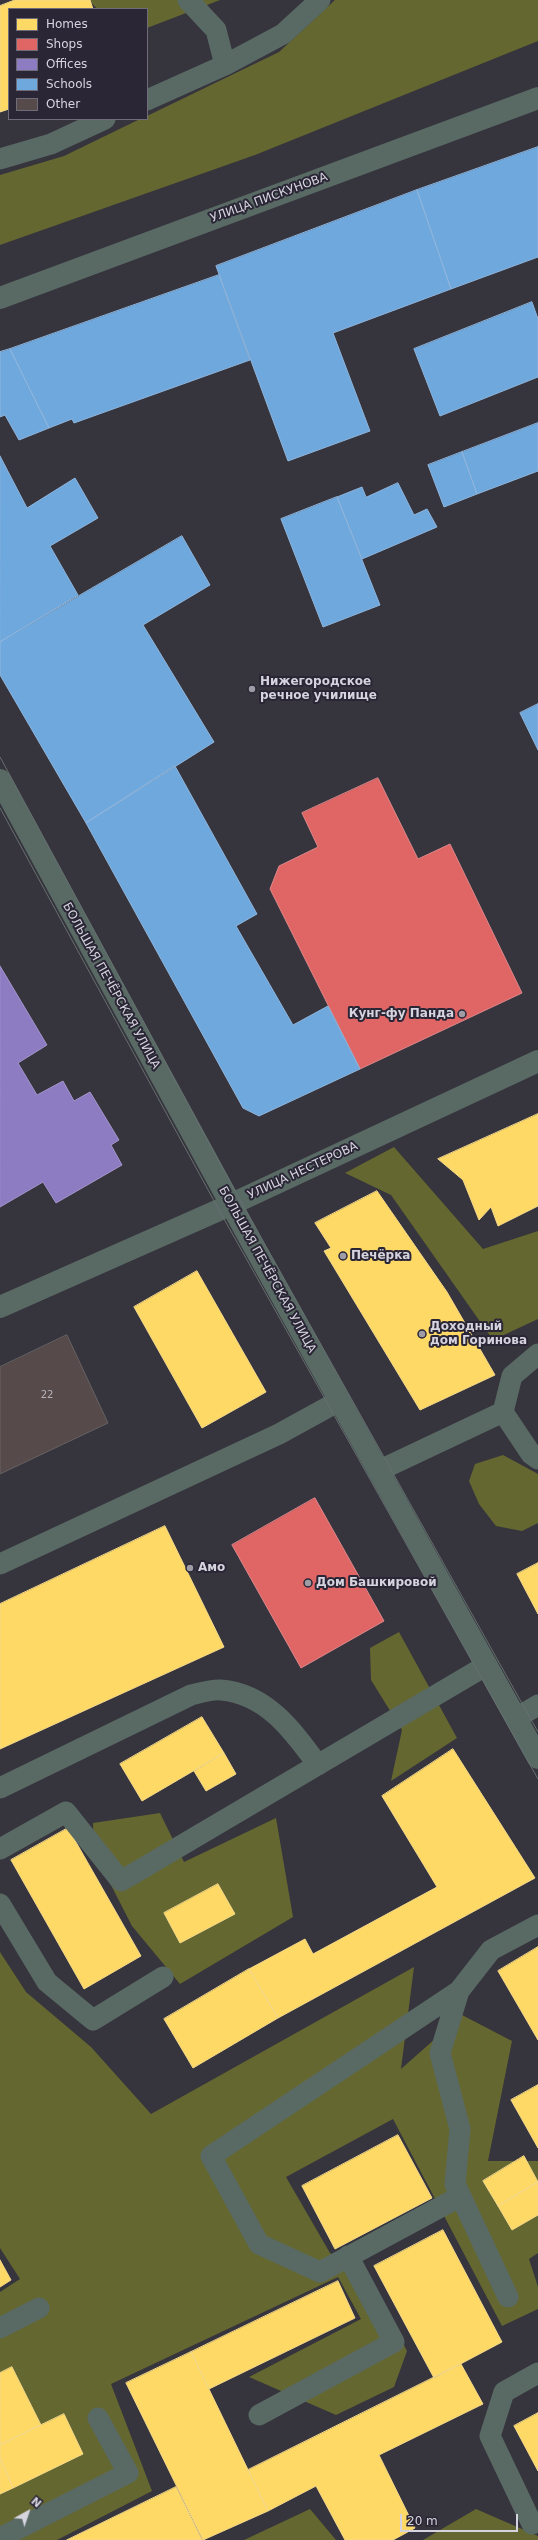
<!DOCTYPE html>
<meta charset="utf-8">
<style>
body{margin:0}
#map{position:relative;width:538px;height:2540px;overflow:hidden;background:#36343c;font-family:"DejaVu Sans",sans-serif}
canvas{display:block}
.legend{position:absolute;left:8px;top:8px;width:140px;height:112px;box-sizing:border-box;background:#2a2636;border:1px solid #6f6c79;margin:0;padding:5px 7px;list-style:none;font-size:12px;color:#d6d4de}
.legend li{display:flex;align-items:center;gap:8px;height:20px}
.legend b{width:20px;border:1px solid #6f6c79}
.north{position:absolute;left:8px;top:2492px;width:40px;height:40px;-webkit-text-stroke:3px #2a2636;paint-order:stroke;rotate:40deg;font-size:11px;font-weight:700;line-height:16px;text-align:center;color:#d6d4de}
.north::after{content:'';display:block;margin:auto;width:14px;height:18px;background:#d6d4de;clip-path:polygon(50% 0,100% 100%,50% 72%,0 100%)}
.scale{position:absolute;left:400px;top:2514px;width:118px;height:18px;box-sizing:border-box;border:2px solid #d6d4de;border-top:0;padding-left:5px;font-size:12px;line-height:14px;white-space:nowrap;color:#d6d4de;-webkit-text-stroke:3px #2a2636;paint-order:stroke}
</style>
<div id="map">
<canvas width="538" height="2540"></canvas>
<ul class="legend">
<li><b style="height:11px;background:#ffd966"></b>Homes</li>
<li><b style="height:11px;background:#e06666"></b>Shops</li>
<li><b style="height:11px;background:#8e7cc3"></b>Offices</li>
<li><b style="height:11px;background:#6fa8dc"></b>Schools</li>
<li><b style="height:11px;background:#564b4a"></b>Other</li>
</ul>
<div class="north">N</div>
<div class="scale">20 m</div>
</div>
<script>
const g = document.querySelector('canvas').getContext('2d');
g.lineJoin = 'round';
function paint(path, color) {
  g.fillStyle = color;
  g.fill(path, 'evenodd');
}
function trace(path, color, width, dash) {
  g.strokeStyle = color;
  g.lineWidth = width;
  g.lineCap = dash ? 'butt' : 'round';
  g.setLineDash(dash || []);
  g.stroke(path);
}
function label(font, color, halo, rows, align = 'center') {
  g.font = font + ' "DejaVu Sans",sans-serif';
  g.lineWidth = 4;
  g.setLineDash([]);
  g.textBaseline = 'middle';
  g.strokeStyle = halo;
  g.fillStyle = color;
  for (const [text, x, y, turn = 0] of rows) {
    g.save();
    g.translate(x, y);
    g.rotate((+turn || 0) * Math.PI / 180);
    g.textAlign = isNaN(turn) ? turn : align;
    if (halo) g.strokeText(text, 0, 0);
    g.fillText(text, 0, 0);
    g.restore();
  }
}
const forest = new Path2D(`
 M89,0H220L147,28V9H97Z
 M335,0H538V41L255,155L0,245V175L64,156L140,119H147V116L279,52Z
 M394,1147L483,1249L538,1231V1319L493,1340L391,1195L345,1173Z
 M503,1455L538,1474V1523L522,1531L496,1526L479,1504L469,1481L475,1464Z
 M399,1632L457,1738L391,1781L402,1730L371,1680L370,1648Z
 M160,1813L184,1862L276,1818L293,1917L180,1984L132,1926L94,1852L93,1823Z
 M0,1952L26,1992L91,2047L151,2114L414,1967L401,2069L462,2015L512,2041L488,2161H538V2253L529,2259L538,2287V2309L502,2326L393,2119L286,2177L330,2253L369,2278L407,2351L394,2387L336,2415L249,2377L361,2319L338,2277L111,2384L152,2491L57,2540H0V2292L20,2279L0,2248Z
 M310,2509L336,2540H244Z
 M476,2509L538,2536V2540H423Z`);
const homes = new Path2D(`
 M15,0H90L93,9H9V109L0,112V6Z
 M538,1114V1206L498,1226L491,1207L479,1220L463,1180L438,1159Z
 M377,1191L447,1292L495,1375L420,1410L324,1251L331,1248L315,1223Z
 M197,1271L266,1392L202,1428L134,1307Z
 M165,1526L224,1647L0,1749V1604Z
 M538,1563V1614L517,1574Z
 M202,1717L224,1753L142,1801L120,1764Z
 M453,1749L535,1878L278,2018L249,1969L305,1939L313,1954L437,1887L382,1796Z
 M224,1753L236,1774L206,1791L194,1771Z
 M68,1828L141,1956L84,1989L11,1860Z
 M218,1884L235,1914L180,1943L164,1913Z
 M538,1947V2040L498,1971Z
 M249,1969L278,2018L193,2068L164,2019Z
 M538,2085V2148L511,2100Z
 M398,2135L432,2198L335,2249L302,2186Z
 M524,2156L538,2182L498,2206L483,2181Z
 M538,2182V2215L512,2230L498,2206Z
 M443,2230L502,2342L434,2378L374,2266Z
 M0,2260L11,2280L0,2287Z
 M338,2281L355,2318L209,2389L191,2352Z
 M191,2352L268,2511L203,2540L126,2383Z
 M461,2364L483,2404L379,2455L415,2528L393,2540H345L316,2486L268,2511L248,2470Z
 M12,2367L41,2425L0,2445V2373Z
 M538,2413V2471L514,2426Z
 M64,2414L83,2454L13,2488L0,2458V2445Z
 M0,2458L13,2488L0,2494Z
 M176,2487L202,2540H67Z`);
const shops = new Path2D(`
 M378,778L418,859L450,844L522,993L360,1069L270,889L279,866L318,847L302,813Z
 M315,1498L384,1621L301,1668L232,1545Z`);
const offices = new Path2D(`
 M0,966L47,1045L18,1063L37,1095L63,1081L74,1101L90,1092L119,1140L111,1145L122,1165L56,1203L43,1182L0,1207Z`);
const schools = new Path2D(`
 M538,147V257L451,289L417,190Z
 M417,190L451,289L333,333L370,431L288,461L216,266Z
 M219,275L250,360L74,423L72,419L49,428L10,349Z
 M532,302L538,319V377L440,416L414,349Z
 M10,349L49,428L19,440L5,415L0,417V352Z
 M538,423V471L477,494L462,452Z
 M462,452L477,494L444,507L428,465Z
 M0,456L27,508L75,478L98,518L50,546L78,595L0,642Z
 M398,483L414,515L427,509L437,527L362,559L337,497L362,487L366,497Z
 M337,497L380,605L323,627L281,519Z
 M182,536L210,585L143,625L214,742L86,823L0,675V642Z
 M538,704V750L520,713Z
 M175,766L257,914L236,926L293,1025L328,1006L360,1069L259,1116L243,1108L86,823Z`);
const building = new Path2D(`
 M67,1335L108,1423L0,1474V1367Z`);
const service = new Path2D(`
 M188,0L216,30L225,65
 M147,100L225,65L283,34L320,0
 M0,159L51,144L105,119
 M503,1412L531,1454L538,1459
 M378,1471L503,1412L512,1376L538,1354
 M0,1564L279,1434L339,1401
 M516,1718L538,1705
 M0,1788L191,1695C200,1693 212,1689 221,1690C267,1694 293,1731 318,1765
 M0,1849L66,1812L121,1881L487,1665
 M0,1904L47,1982L93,2020L163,1977
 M459,1991L211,2156L259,2244L320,2272L461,2196
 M508,2297L455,2184L460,2129L440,2053L459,1991L491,1950L538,1925
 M0,2328L39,2308
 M259,2415L394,2342L348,2256
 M532,2524L490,2436L504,2392L538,2373
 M0,2538L128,2473L98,2418`);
const minor = new Path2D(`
 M0,1307L219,1210L538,1061`);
const tertiary = new Path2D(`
 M0,298L538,98
 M0,780L252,1243L538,1758`);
const tram = new Path2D(`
 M0,757L240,1200L538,1732
 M0,808L219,1210L538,1779`);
const markers = [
 [252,689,4,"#9e9ca5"],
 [462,1014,4,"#9e9ca5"],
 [343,1256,4,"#9e9ca5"],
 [422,1334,4,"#9e9ca5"],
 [190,1568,4,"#9e9ca5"],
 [308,1583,4,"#9e9ca5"]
];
const numberNames = [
 ["22",47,1395]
];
const streetNames = [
 ["УЛИЦА ПИСКУНОВА",269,198,-20],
 ["БОЛЬШАЯ ПЕЧЁРСКАЯ УЛИЦА",111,986,61],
 ["УЛИЦА НЕСТЕРОВА",303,1171,-25],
 ["БОЛЬШАЯ ПЕЧЁРСКАЯ УЛИЦА",267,1270,61]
];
const poiNames = [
 ["Нижегородское",260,682],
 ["речное училище",260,696],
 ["Кунг-фу Панда",454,1014,"right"],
 ["Печёрка",351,1256],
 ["Доходный",430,1327],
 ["дом Горинова",430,1341],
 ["Амо",198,1568],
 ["Дом Башкировой",316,1583]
];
paint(forest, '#656731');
paint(homes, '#ffd966');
trace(homes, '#f3d88a', 1);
paint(shops, '#e06666');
trace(shops, '#dd878a', 1);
paint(offices, '#8e7cc3');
trace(offices, '#a496cb', 1);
paint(schools, '#6fa8dc');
trace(schools, '#8eb5dd', 1);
paint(building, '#564b4a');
trace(building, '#666264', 1);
trace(service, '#596a65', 21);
trace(minor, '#596a65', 22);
trace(tertiary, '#596a65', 22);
trace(tram, '#667070', 1);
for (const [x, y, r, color] of markers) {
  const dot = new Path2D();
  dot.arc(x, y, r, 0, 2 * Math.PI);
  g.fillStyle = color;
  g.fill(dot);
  trace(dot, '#2a2636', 1.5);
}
label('10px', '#b6b2b9', null, numberNames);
label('12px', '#d6d4de', '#2a2636', streetNames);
label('bold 12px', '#d6d4de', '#2a2636', poiNames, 'left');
</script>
